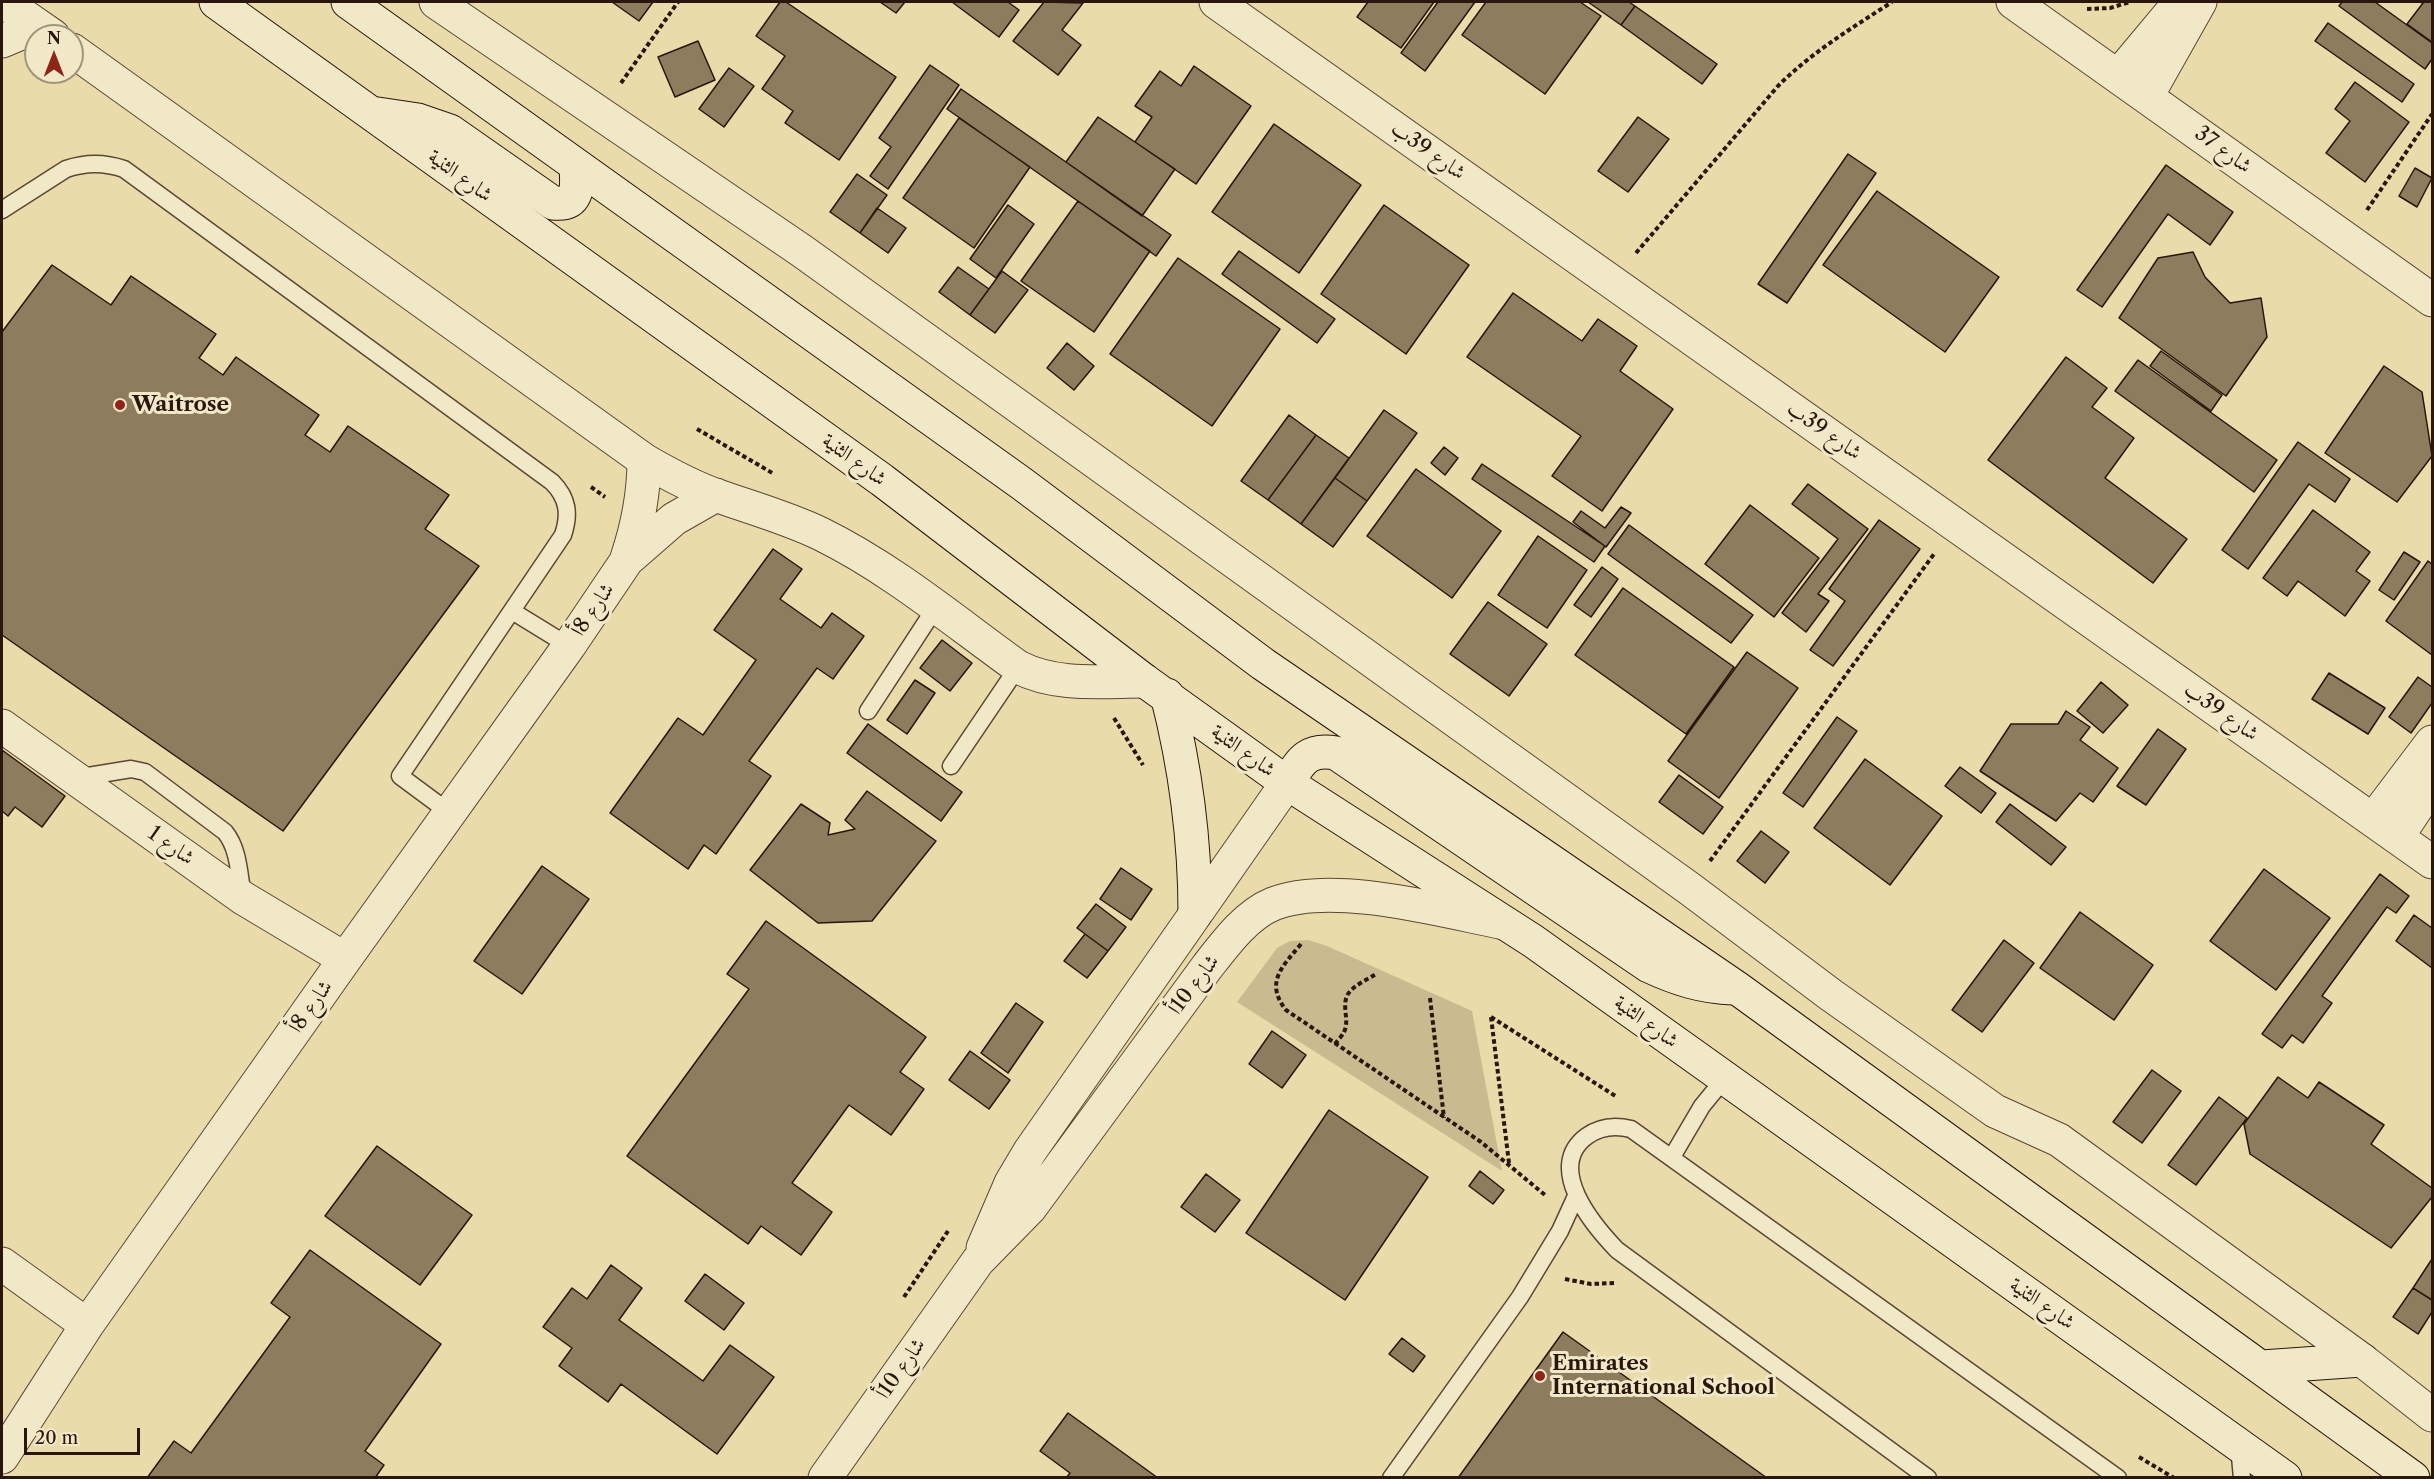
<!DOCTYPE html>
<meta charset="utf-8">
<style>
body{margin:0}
#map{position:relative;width:2434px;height:1479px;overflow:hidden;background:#eadbab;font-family:"Libre Caslon Text",serif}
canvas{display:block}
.frame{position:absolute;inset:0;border:3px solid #2b160b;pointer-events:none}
.north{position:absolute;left:24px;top:24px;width:60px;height:60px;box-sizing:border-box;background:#f1e8c8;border:2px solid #a2947c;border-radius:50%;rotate:0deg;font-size:16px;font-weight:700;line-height:24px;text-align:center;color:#2b160b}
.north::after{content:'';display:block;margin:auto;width:21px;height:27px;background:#8f2418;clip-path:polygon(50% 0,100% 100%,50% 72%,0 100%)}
.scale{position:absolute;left:24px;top:1428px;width:116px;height:27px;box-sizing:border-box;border:3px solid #2b160b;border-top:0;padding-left:8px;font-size:18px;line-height:21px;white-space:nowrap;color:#2b160b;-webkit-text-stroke:4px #f1e8c8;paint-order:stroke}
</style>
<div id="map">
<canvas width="2434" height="1479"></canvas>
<div class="frame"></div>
<div class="north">N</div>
<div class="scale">20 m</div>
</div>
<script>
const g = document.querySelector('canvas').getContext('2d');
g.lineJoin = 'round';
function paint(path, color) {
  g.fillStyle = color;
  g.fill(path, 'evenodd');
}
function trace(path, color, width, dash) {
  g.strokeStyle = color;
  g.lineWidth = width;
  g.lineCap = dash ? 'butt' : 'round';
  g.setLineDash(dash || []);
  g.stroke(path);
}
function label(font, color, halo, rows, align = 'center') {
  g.font = font + ' "Libre Caslon Text",Amiri,serif';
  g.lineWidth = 6;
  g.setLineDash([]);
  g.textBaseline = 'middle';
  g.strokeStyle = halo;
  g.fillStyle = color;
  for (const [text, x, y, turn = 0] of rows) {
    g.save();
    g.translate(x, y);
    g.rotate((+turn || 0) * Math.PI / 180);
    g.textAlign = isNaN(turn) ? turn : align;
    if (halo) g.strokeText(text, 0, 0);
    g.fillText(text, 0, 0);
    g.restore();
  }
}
const green = new Path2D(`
 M1308,940L1327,946L1472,1011L1502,1171L1237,1002L1277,948L1290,941Z`);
const building = new Path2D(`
 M612,2H653L639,21Z
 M780,2H786L896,77L839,160L785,123L793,111L762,89L785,56L756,36Z
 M880,2H905L896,13Z
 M952,2H1008L1019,10L999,37Z
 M1044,2L1083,3L1062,30L1081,45L1058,75L1013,41Z
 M1368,2H1434L1401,48L1357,17Z
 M1438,2H1475L1425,71L1401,53Z
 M1486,2H1580L1601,16L1545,94L1462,35Z
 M1588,2H1629L1635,6L1621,25Z
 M2342,2H2375L2432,43V59L2425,69L2339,6Z
 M2420,2H2432V42L2407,24L2423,3Z
 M1635,6L1717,64L1702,84L1621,25Z
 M2328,23L2414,84L2402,102L2315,41Z
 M698,41L715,80L675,97L658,57Z
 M930,65L959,85L888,189L870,176L891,147L879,138Z
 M1194,66L1251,106L1196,184L1135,142L1152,117L1135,106L1160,71L1181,86Z
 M729,68L754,86L724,127L699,109Z
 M2355,82L2409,122L2365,182L2326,153L2350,121L2335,109Z
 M961,89L1171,235L1156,256L947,109Z
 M1098,117L1175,169L1142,216L1066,162Z
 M1638,117L1669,139L1628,192L1598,171Z
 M959,118L1030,167L974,248L903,198Z
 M1274,124L1361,185L1299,273L1212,212Z
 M1848,154L1876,173L1787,303L1758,284Z
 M2166,165L2233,212L2210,245L2168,214L2102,307L2077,290Z
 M2415,168L2432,178L2417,207L2399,196Z
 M857,174L887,195L860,233L830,212Z
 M1877,191L1999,277L1945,352L1823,265Z
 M1078,201L1150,251L1094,332L1021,281Z
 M1008,205L1034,224L996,278L970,259Z
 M1384,205L1469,265L1406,354L1321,294Z
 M877,208L906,228L888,253L860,233Z
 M1239,251L1335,319L1317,343L1222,274Z
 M2193,252L2205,277L2230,303L2261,298L2267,337L2226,396L2119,318L2158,258Z
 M1178,258L1280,329L1212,426L1110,354Z
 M52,265L111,305L131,276L216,334L199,358L223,375L236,357L319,415L305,435L330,452L348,426L449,495L425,529L479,566L283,831L2,635V332Z
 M958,267L989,289L970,315L939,292Z
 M1002,271L1028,290L995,333L970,315Z
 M1513,293L1582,341L1598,319L1637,346L1620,371L1673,409L1602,511L1552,476L1581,436L1467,357Z
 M1067,343L1094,366L1074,390L1047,368Z
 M2161,351L2222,395L2211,411L2150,366Z
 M2066,357L2107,388L2092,407L2134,438L2105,478L2187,539L2153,583L1988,460Z
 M2138,360L2277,460L2254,492L2115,391Z
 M2384,366L2422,392L2432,456L2397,502L2325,453Z
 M1384,410L1417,433L1367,501L1335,478Z
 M1289,415L1316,435L1268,500L1241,481Z
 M1316,435L1349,458L1301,524L1268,500Z
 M2298,442L2350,479L2335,502L2309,484L2248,569L2222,550Z
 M1444,447L1458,458L1445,475L1431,463Z
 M1482,464L1605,546L1594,562L1472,479Z
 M1416,469L1501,531L1452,598L1367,536Z
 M1335,478L1367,501L1333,547L1301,524Z
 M1808,484L1868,529L1818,594L1829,601L1806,632L1782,613L1838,539L1792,504Z
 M1750,505L1819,558L1774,617L1705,564Z
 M1621,507L1631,513L1606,547L1573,522L1581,511L1605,528Z
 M2313,510L2370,552L2356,571L2370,581L2345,616L2298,581L2287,596L2263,578Z
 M1879,520L1920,549L1833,666L1810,650L1845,601L1829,589Z
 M1629,525L1753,615L1731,643L1608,554Z
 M1538,536L1587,570L1547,628L1498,595Z
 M773,549L802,569L780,599L821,628L832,613L864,636L833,679L817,668L749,761L771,776L716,854L704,845L688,869L610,813L678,718L703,735L756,660L714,630Z
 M2404,552L2420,562L2394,600L2379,590Z
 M2428,561L2432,564V655L2386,621Z
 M1602,567L1618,579L1591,617L1574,605Z
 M1623,588L1734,667L1686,734L1575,655Z
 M1488,602L1547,644L1509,696L1450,654Z
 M942,640L972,663L950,691L920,668Z
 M1747,652L1798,688L1719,798L1668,761Z
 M2329,673L2385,708L2368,734L2312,699Z
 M2418,677L2432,687V703L2411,733L2389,717Z
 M915,680L935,693L907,734L887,720Z
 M2101,682L2128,705L2103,733L2077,711Z
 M2066,711L2090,727L2080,740L2118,768L2093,802L2080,793L2056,821L1980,771L2011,724H2058Z
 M1837,717L1857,731L1803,807L1783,793Z
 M868,724L962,792L941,821L847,753Z
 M2158,729L2186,749L2146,805L2117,786Z
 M2,750L65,796L42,827L15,807L8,816L2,811Z
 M1865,759L1942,816L1890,885L1814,828Z
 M1960,767L1996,793L1981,813L1945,786Z
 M1679,775L1723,807L1703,834L1659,802Z
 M867,791L936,841L872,921L818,923L750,870L801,804L830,823L828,835L855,829L845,820Z
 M2010,804L2066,847L2051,865L1996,822Z
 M1761,831L1789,852L1765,883L1737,861Z
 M542,866L589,899L522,994L474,961Z
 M1121,868L1152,889L1131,920L1100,899Z
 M2264,869L2330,918L2276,990L2210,941Z
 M2380,874L2409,896L2396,913L2387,907L2322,996L2332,1003L2303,1043L2292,1035L2282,1048L2262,1034Z
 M1096,904L1126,927L1108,951L1077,928Z
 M2080,912L2153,965L2114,1020L2040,968Z
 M2414,915L2432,928V968L2396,941Z
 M766,921L926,1037L900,1072L924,1089L891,1135L849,1105L792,1183L832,1212L801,1255L761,1226L748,1244L627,1156L749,989L727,974Z
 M1085,934L1108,951L1087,978L1064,961Z
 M2004,940L2034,963L1982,1032L1952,1010Z
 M1016,1003L1043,1022L1008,1073L981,1053Z
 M1272,1031L1306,1055L1282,1088L1249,1064Z
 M970,1051L1010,1080L989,1109L949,1080Z
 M2152,1070L2181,1091L2142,1143L2113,1122Z
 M2278,1077L2308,1098L2319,1082L2384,1125L2371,1144L2432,1188V1197L2391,1248L2250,1154L2244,1124Z
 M2219,1097L2247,1118L2196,1185L2168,1165Z
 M1329,1110L1428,1177L1345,1300L1246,1233Z
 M377,1146L472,1215L420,1285L325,1216Z
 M1480,1171L1504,1190L1493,1204L1469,1186Z
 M1206,1174L1240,1200L1215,1232L1181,1207Z
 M310,1250L441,1344L365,1451L384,1465L375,1478H147L174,1441L191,1453L290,1317L271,1303Z
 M2432,1259V1300L2413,1288Z
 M611,1265L642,1288L619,1320L703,1381L730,1345L774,1377L717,1454L621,1384L608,1402L559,1366L572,1348L543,1327L572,1288L587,1299Z
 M705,1274L744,1303L724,1330L685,1301Z
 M2413,1288L2432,1300V1312L2418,1334L2393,1317Z
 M1563,1332L1767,1478H1458Z
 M1402,1338L1425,1356L1413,1372L1389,1354Z
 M1068,1413L1158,1478H1066L1070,1473L1040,1451Z`);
const path = new Path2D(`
 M2087,9L2110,8L2130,2
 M621,83L678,2
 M2367,210L2432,114
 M1636,253L1778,86C1812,52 1852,28 1892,2
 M697,429L774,474
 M591,487L605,497
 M1114,718L1143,765
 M1710,861L1934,554
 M1301,944C1283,966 1264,982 1286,1010L1481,1142L1545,1195
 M1430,998L1444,1118
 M1491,1017L1617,1097
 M1491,1017L1509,1163
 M1335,1044C1338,1040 1342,1036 1344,1032C1350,1020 1341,1006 1348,994C1354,985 1367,980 1376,974
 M1565,1279L1591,1284L1614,1283
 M904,1297L948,1231
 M2139,1457L2174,1478`);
const service = new Path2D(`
 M2,210L66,169C86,162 104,162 124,169L552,482C568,498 570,514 563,535L400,776L450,813
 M512,611L569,646
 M868,711L936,607
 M951,766L1018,667
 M76,778L131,769L145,772L225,832C239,849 239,875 243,897
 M1672,1157L1702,1106L1725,1078
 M2239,1446L2242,1478
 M1391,1478L1520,1297L1560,1231L1576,1196
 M1928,1478L1617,1250C1593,1225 1544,1167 1587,1136C1601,1126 1615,1125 1631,1129L2118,1478`);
const minor = new Path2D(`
 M4,2L53,36
 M436,2L802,251L1690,889L1831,995L1995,1111L2059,1140L2362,1360L2432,1415
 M1216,2L2432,862
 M2013,2L2432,300
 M2,41L21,33L43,29
 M72,50L644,460C668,474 692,487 718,496C752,508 788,518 821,534C892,569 954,621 1018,667C1057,687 1102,681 1145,681
 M2119,75L2180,2
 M2147,96L2200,2
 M627,558C638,525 644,495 644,460
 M2,726L243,898L345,959
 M2373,820L2432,742
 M2397,837L2432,785
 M983,1248L1011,1183L1030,1151L1287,783
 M2,1264L87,1325
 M2,1457L87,1325L345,959L569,646L627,560L674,519L716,495
 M825,1478L978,1261L1030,1208L1207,967C1225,944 1246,915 1273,904C1332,880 1443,911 1505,923`);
const secondary = new Path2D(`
 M216,2L882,480L1145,681L1287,783L1533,941L2285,1478
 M348,2L1021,483L1263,664L1737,988L2413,1478
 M378,114L418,120L450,131L553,203C580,206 577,186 576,167
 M1167,695C1186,769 1195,838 1195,914
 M1287,783C1301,761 1307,748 1336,753L1649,966C1677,979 1702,987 1733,988
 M2262,1367L2362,1360`);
const markers = [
 [120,405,6,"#8f2418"],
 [1540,1376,6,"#8f2418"]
];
const streetNames = [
 ["شارع 37",2223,150,36],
 ["شارع 39ب",1428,151,35],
 ["شارع الثنية",460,176,36],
 ["شارع 39ب",1824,431,35],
 ["شارع الثنية",854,460,36],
 ["شارع 8أ",593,610,-56],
 ["شارع 39ب",2221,712,35],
 ["شارع الثنية",1243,751,36],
 ["شارع 1",171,846,35],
 ["شارع 10أ",1194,985,-53],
 ["شارع 8أ",311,1007,-55],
 ["شارع الثنية",1646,1022,36],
 ["شارع الثنية",2042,1304,35],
 ["شارع 10أ",901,1369,-55]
];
const poiNames = [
 ["Waitrose",132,405],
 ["Emirates",1552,1364],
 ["International School",1552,1388]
];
paint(green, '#caba90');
paint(building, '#8e7c5e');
trace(building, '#2b160b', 1.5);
trace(service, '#5b4733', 19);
trace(minor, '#5b4733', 35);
trace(secondary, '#2b160b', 35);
trace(path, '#2b160b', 4, [4.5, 3]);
trace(service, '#f1e8c8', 16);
trace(minor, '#f1e8c8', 33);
trace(secondary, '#f1e8c8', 33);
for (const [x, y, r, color] of markers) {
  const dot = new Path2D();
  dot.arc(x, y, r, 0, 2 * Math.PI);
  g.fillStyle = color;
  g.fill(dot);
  trace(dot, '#f1e8c8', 2);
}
label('21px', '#2b160b', '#f1e8c8', streetNames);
label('bold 21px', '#2b160b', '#f1e8c8', poiNames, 'left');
</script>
